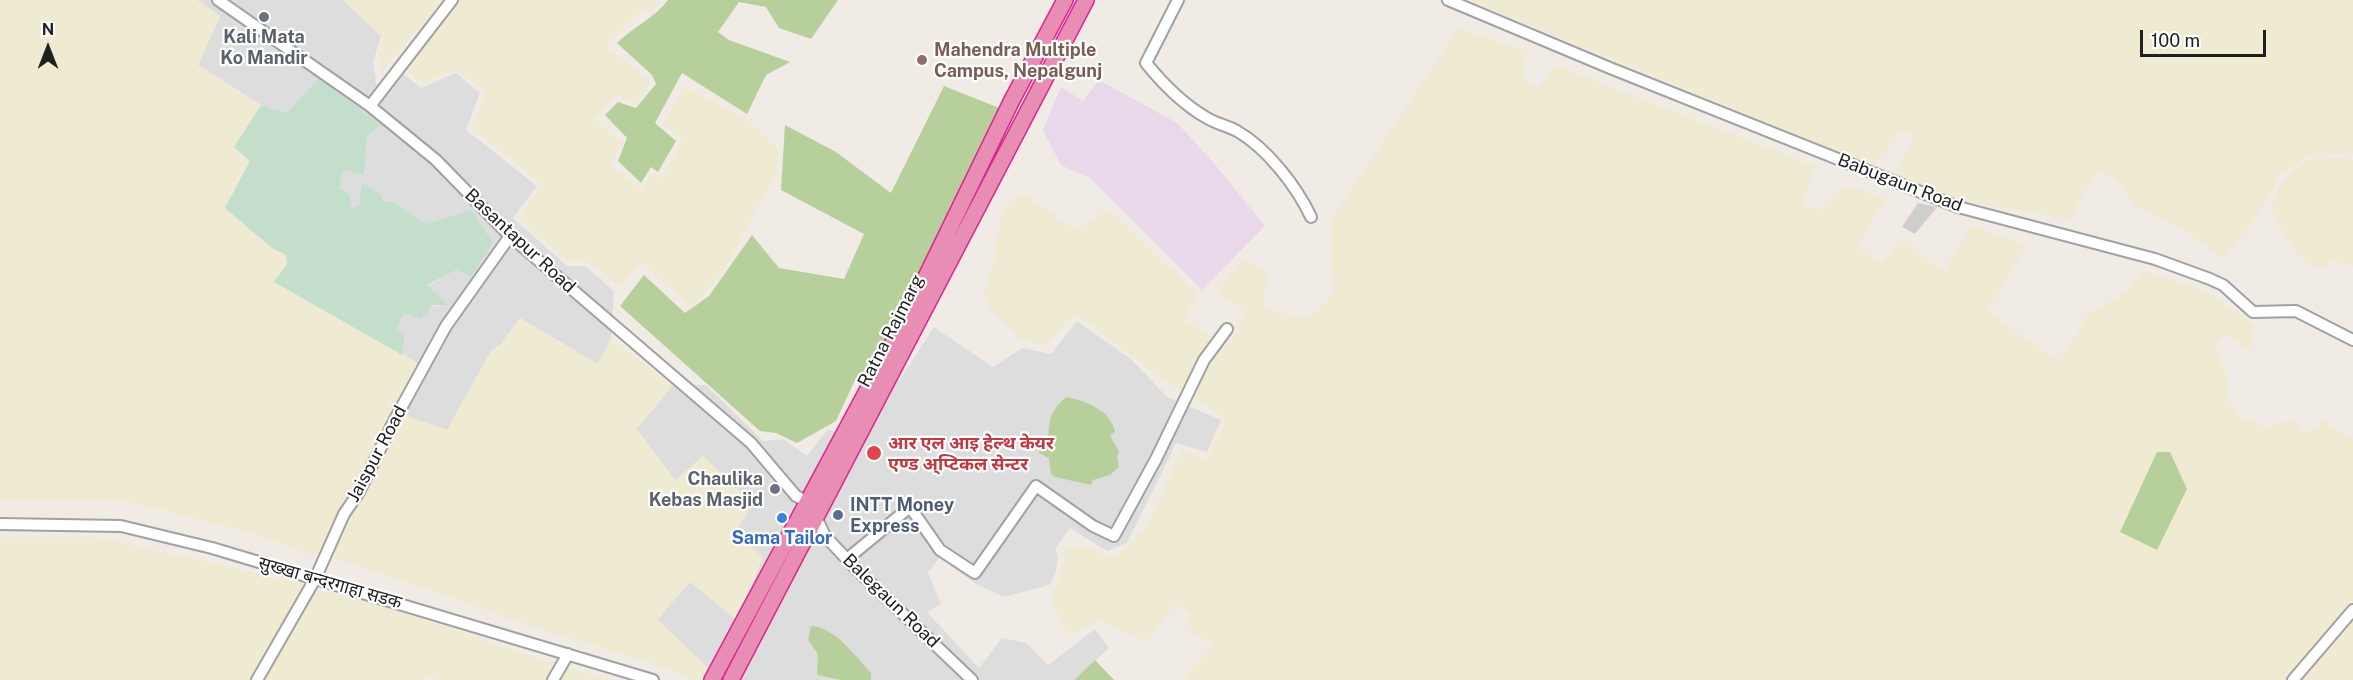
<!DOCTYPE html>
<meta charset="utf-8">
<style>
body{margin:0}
#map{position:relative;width:2353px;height:680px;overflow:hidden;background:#f1ebe6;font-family:"Public Sans",sans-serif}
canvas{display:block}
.north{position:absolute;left:18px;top:18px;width:60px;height:60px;-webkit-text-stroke:4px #fff;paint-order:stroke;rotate:0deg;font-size:16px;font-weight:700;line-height:24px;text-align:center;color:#202020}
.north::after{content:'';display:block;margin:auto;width:21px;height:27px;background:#202020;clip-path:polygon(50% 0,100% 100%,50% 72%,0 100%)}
.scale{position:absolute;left:2140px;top:30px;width:126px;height:27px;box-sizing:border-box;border:3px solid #202020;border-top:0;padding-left:8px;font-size:18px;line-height:21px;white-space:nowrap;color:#202020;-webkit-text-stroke:4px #fff;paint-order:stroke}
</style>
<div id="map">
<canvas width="2353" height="680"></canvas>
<div class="north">N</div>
<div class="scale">100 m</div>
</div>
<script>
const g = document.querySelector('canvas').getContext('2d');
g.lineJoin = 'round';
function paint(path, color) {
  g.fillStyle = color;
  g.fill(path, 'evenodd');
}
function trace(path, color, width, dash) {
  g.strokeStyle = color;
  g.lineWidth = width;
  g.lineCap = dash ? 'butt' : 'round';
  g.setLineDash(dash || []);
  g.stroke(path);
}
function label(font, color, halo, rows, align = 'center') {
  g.font = font + ' "Public Sans","Noto Sans Devanagari",sans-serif';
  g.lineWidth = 4.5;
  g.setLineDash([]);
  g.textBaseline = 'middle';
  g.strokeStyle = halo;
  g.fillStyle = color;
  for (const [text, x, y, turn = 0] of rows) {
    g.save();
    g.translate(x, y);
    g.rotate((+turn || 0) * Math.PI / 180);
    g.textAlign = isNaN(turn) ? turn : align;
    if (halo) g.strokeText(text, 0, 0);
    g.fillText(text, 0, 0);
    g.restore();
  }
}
const residential = new Path2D(`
 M197,0H343L381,36L373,62L377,88L395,67L421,88L456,73L480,93L466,130L537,186L513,218L567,266H585L614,291L611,339L598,364L520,318L500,345L491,351L447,430L403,415L428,365L419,364L402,355L405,337L397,328L404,313L447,304L427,286L457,270L471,210L426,224L393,202H382L362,184L359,205L352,208L339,188L343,169L364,175L367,137L380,126L287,113L261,105L198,65L220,16Z
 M1077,321L1132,360L1167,397L1221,420L1207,452L1176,443L1127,543L1107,551L1070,528L1055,549L1058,556L1056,571L1050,585L1004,597L976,584L939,558L928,573L941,604L927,612L979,668L1002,638L1026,643L1048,665L1095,629L1109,648L1074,680H731L711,671L657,620L690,582L737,620L735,533L675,480L636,429L673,385H706L763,441L783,439L807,456L828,429L839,433L868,371L899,381L934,327L993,367L1022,348L1051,354Z`);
const industrial = new Path2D(`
 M1099,80L1177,123L1214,163L1265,226L1202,290L1090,178L1061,165L1043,130L1061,87L1083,101Z`);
const religious = new Path2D(`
 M1918,203L1937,207L1915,234L1902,227Z`);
const farmland = new Path2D(`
 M0,0H197L220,16L198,65L261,105L254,117L250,161L272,248L286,255L287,264L275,282L419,364L367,469L344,501L324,546L313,555L243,531L137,503L78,499H0Z
 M343,0H443L380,73L378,60L384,32L381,36Z
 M457,0H660L653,10L642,9L606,46L651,82L633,105L617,94L594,120L623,143L611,165L642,190L651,174L661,179L683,139L662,125L684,86L753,124L778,148L775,175L724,270L691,308L643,262L619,287L593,263L566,261L518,218L541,184L472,128L486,91L455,70L424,83L407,70Z
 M1468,0H2353V154L2317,152L2280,174L2261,211L2223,258L2185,231L2136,207L2115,178L2096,172L2070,219L1957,200L1892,177L1915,135L1902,131L1873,166Z
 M1459,28L1527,51L1524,76L1538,88L1556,66L1815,166L1802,204L1820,210L1844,185L1885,199L1857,247L1881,263L1903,237L1925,258L1944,272L1970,226L2027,245L1987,311L2059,362L2088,314L2128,291L2142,270L2208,292L2254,325L2249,350L2226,334L2214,345L2229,382L2227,395L2237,416L2265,427L2293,420L2301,432L2319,429L2320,419L2353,439V680H1183L1214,644L1191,632L1190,613L1175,604L1146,642L1100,620L1069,636L1052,603L1067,547L1091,548L1111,559L1145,530L1182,450L1207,459L1226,419L1166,382L1076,314L1046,344L1024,342L990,310L983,293L995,259L1002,210L1022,192L1075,231L1109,209L1197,294L1184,320L1230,347L1244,311L1217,291L1244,259L1267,271L1263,307L1306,320L1334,294L1330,221Z
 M2334,158L2353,160V266L2331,261L2321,269L2301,259L2282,230L2271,208L2278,187L2305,160Z
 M520,318L597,364L611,339L673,385L637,429L675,480L703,456L753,503L735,533L763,557L738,620L690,582L657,619L711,671L709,680H693L655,664L550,632L332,557L335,543L352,510L365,494L403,415L447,430L491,351L500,345Z
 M0,537H96L308,585L274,637L252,680H0Z
 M316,589L404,613L559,665L549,680H437L426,674L423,680H262L288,629Z
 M566,667L613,680H558Z`);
const forest = new Path2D(`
 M668,0H838L811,39L779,28L766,7L739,2L718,32L729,40L790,62L766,75L747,114L682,73L655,123L676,141L658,172L651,167L641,183L618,161L627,138L605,115L618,102L636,108L656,84L652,75L617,43C633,27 656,17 668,0Z
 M944,86L1002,109L873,362L855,380L836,421L797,443L776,433L760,431L620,306L644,275L685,313L709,296L752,235L779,268L844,279L864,234L781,190L785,125L836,152L891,193Z
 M1066,397C1087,401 1110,410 1115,431L1110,436L1119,451L1117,457L1119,467L1110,475L1093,480L1091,485L1055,477L1051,474L1049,458L1039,453L1042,442L1048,443C1049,421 1049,412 1066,397Z
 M2157,452H2170L2187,489L2157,550L2120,532Z
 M811,626C835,627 855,656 871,673V680H841L817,675L818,654L808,640Z
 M1095,660L1114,680H1074Z`);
const wetland = new Path2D(`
 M319,78L381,125L367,137L364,175L343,170L339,188L349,194L352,208L359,205L362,183L381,195L383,202H393L426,224L471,210L493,243L471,277L457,270L427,285L448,305H433L421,319L404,313L397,328L405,337L402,355L274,282L287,264L286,255L272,248L225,208L250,161L234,147L261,105L287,113Z`);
const minor = new Path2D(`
 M218,0L370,106L436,160L510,236L751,443L796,496L806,501
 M1178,0L1146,63C1163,84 1184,105 1207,118C1217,124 1228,126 1237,131C1267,148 1297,187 1311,217
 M1448,0L1610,68L1958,207L2155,259L2210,279L2223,285L2253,312L2296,311L2353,340
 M370,106L452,0
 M816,517L825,536L858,571L972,680
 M0,524L121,526L212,548L653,680
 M847,559L910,507L940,550L975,573L1036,486L1093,526L1114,536L1156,459L1204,360L1227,329
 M257,680L315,579L344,514L359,492L394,421L446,326L510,236
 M553,680L568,654
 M2293,680L2353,610`);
const highway = new Path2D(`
 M712,680L906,318L1012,100L1065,0
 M731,680L1086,0`);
const markers = [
 [264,17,6,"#6b7280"],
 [922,60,6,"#8d6e63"],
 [874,453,8,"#e0444e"],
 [775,489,6,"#6b7280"],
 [838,515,6,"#5c6f8a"],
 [782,518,6,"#3f7fe0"]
];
const worshipNames = [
 ["Kali Mata",264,37],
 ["Ko Mandir",264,58],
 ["Chaulika",763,479,"right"],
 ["Kebas Masjid",763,500,"right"]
];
const educationNames = [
 ["Mahendra Multiple",934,50],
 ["Campus, Nepalgunj",934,71]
];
const streetNames = [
 ["Babugaun Road",1900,183,21],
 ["Basantapur Road",520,241,43],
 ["Ratna Rajmarg",891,331,-63],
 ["Jaispur Road",377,454,-62],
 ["सुख्खा बन्दरगाहा सडक",330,583,16],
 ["Balegaun Road",891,601,44]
];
const healthNames = [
 ["आर एल आइ हेल्थ केयर",888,443],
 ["एण्ड अ्प्टिकल सेन्टर",888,464]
];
const serviceNames = [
 ["INTT Money",850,505],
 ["Express",850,526]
];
const shopNames = [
 ["Sama Tailor",782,538]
];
paint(residential, '#dedddd');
paint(industrial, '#e9d8ea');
paint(religious, '#cecece');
paint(farmland, '#efead2');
paint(forest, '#b7d09b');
paint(wetland, '#c3dfcc');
trace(minor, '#a1a1a1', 14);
trace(highway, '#dc268f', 18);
trace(minor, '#fff', 10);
trace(highway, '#e88eb4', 15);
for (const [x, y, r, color] of markers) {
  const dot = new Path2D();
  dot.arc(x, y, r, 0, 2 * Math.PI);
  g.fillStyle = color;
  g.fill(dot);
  trace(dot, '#fff', 2);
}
label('bold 18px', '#5b616d', '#fff', worshipNames);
label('bold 18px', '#785e54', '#fff', educationNames, 'left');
label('18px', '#202020', '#fff', streetNames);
label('bold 18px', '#be3a42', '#fff', healthNames, 'left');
label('bold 18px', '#4e5e75', '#fff', serviceNames, 'left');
label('bold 18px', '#366cbe', '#fff', shopNames);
</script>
